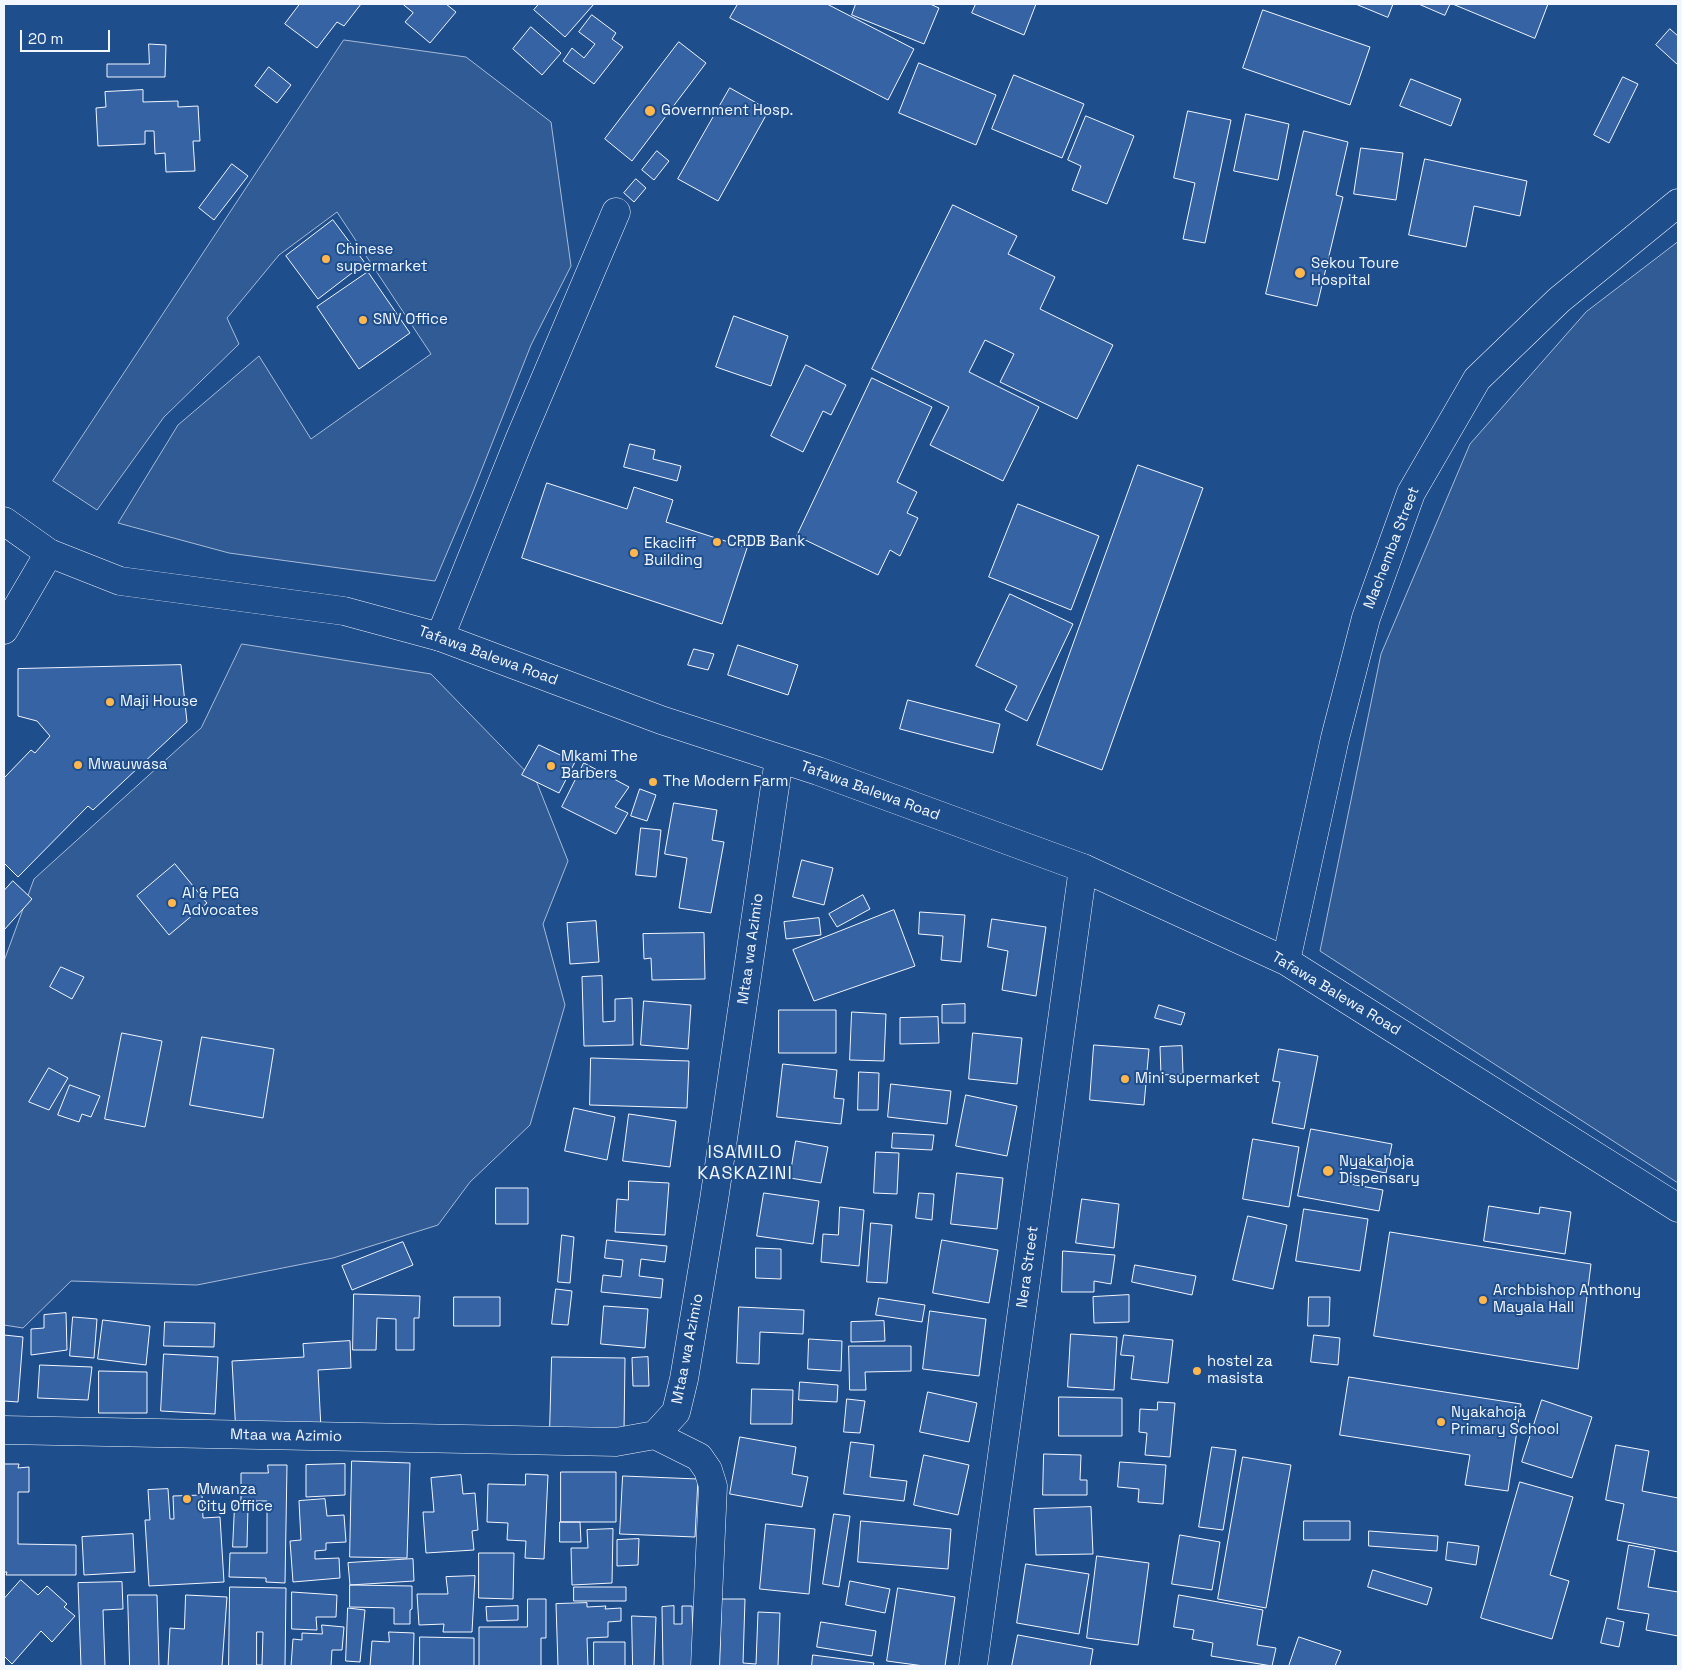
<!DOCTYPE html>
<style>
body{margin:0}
#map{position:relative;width:1682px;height:1670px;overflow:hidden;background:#1f4e8c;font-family:"Space Grotesk",sans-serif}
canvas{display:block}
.frame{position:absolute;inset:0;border:5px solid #f2f6ff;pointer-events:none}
.scale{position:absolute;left:20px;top:30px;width:90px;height:22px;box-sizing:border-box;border:2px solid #f2f6ff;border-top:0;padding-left:6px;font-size:15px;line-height:18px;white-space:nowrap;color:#f2f6ff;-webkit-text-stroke:4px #1f4e8c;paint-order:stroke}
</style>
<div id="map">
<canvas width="1682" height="1670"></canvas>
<div class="frame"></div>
<div class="scale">20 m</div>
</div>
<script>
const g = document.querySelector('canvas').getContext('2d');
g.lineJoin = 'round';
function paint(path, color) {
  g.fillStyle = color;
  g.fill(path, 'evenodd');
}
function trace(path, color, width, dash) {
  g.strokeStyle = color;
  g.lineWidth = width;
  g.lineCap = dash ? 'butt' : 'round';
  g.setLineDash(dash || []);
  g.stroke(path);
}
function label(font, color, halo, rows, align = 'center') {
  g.font = font + ' "Space Grotesk",sans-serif';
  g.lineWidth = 4;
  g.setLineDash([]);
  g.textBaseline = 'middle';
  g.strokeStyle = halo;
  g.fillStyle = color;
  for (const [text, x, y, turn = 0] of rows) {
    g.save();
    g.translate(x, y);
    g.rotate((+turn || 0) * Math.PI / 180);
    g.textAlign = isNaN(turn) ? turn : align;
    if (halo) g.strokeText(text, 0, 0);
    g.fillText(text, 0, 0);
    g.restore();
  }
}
const green = new Path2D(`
 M344,40L466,57L551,122L571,266L531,345L472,494L435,581L229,553L118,523L178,425L259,356L311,439L431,354L337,212L279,255L227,318L239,344L164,417L97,510L53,481Z
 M1678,242V1183L1320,951L1381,654L1470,444L1586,312Z
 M242,644L431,674L537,783L568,861L543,924L565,1005L530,1125L470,1182L438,1225L333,1258L197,1285L71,1281L23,1328L4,1325V961L34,879L201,728Z`);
const building = new Path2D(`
 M300,4H361L344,26L337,22L317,48L285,24Z
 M403,4H446L456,12L430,43L405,22L413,13Z
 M539,4H594L565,37L534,10Z
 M738,4H827L914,49L888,100L730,18Z
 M856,4H930L939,8L924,44L852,15Z
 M976,4H1036L1024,35L972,13Z
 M1356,4H1393L1388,17Z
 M1419,4H1450L1445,15Z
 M1453,4H1548L1535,38Z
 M1263,10L1370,47L1350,105L1243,68Z
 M592,15L616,33L612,39L623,47L594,84L563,61L572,48L584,58L595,44L579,32Z
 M531,27L561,53L542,75L513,49Z
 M1670,29L1678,36V65L1656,45Z
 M679,42L706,63L632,161L605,139Z
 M149,44L166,45L165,77H107V64H149Z
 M919,63L996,95L976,145L899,113Z
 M269,67L291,85L277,103L255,86Z
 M1014,75L1084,104L1062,158L992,129Z
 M1623,77L1638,84L1609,143L1594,135Z
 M1411,79L1461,99L1451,126L1400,106Z
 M730,88L769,110L718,201L678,179Z
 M143,90V102L178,101V107L198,106L200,141H193L195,171L166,172L165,153L155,154L154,131H145V144L98,146L96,108L106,107L105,92Z
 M1188,111L1231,120L1205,243L1183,239L1195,183L1174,178Z
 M1246,114L1289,124L1278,180L1234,171Z
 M1086,116L1134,136L1107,204L1072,190L1081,166L1068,160Z
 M1304,131L1348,142L1336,195L1343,197L1317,306L1266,294Z
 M1361,148L1403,153L1396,200L1354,194Z
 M657,151L669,161L654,180L642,170Z
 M1425,159L1527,181L1520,216L1474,206L1466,247L1409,235Z
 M232,164L248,176L214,220L199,208Z
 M636,179L646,188L634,202L624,193Z
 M953,205L1017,236L1008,254L1055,277L1040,309L1113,345L1077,419L1000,382L1014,354L985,340L969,372L1039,407L1003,481L930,445L949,407L872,369Z
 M333,220L365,263L318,299L286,256Z
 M368,272L410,333L359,369L317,307Z
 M734,316L788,336L771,386L716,367Z
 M806,365L846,385L831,415L823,411L803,452L771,436Z
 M872,378L932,407L897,482L917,492L907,513L918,518L900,556L890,550L878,575L797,536Z
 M630,444L655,450L653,459L681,466L677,481L624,467Z
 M1138,465L1203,488L1102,770L1037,745Z
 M547,483L627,509L634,487L673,500L666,522L747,548L722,624L522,558Z
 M1018,504L1099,536L1071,610L989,577Z
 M1010,594L1073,624L1027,721L1005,710L1017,686L976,666Z
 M738,645L798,665L788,695L728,675Z
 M694,649L714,654L708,670L688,665Z
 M181,665L187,722L93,810L88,806L18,877L4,863V778L31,750L35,753L50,736L37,721L18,716V669Z
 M908,700L1000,724L993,753L900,729Z
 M539,745L575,762L559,793L522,775Z
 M584,763L629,787L615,807L628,813L616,834L562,807Z
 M640,789L656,795L647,821L631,816Z
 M674,803L717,810L712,840L724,842L711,913L679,908L687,858L665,854Z
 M641,828L661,830L656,877L636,875Z
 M802,860L833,868L824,905L793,897Z
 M175,864L207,903L169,935L137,896Z
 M13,881L32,899L4,930V891Z
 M863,895L870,909L837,927L829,914Z
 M894,910L915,966L814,1001L793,950Z
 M920,912L965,915L961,962L941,960L943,936L919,934Z
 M819,918L821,935L786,939L784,922Z
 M992,919L1046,927L1036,996L1002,990L1008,951L988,947Z
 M596,921L599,962L570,964L567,923Z
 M704,933L705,979L652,980L651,958L644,959L643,934Z
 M61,967L84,977L72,999L50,987Z
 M602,976L603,1022L615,1021V999L632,998L633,1045L584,1046L582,977Z
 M644,1001L691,1005L688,1049L641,1045Z
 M965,1004V1023H942V1005Z
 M1159,1005L1185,1013L1181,1025L1155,1018Z
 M779,1010H836V1053H779Z
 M852,1012L886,1014L884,1061L850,1060Z
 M938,1017L939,1043L900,1044V1018Z
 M122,1033L162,1041L145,1127L105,1119Z
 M973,1033L1022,1038L1017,1084L969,1079Z
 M202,1037L274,1049L263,1118L190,1105Z
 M1094,1045L1149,1049L1144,1105L1090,1100Z
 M1182,1046L1183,1074L1161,1075L1160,1047Z
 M1279,1049L1318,1056L1304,1129L1272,1123L1280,1082L1273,1081Z
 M591,1058L689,1061L687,1108L590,1105Z
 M783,1064L837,1070L834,1098L844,1099L841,1124L777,1117Z
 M49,1068L68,1078L49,1110L29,1102Z
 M859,1072L879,1073L878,1110H858Z
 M891,1084L951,1091L947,1124L888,1117Z
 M70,1085L100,1096L91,1117L82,1114L79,1122L58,1115Z
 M966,1095L1017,1106L1007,1156L956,1146Z
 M574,1108L615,1117L607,1160L565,1151Z
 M629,1114L676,1121L670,1167L623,1161Z
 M1311,1129L1392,1144L1386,1173L1342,1164L1339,1182L1383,1190L1379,1211L1298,1196Z
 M893,1133L934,1135L932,1150L892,1148Z
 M1253,1139L1299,1147L1289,1207L1243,1199Z
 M796,1141L828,1147L821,1183L790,1178Z
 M876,1152L899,1153L897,1194L874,1193Z
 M957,1173L1003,1178L997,1229L951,1224Z
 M629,1181L669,1183L665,1235L615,1232L617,1199L628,1200Z
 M496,1188H528V1224H496Z
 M764,1193L819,1201L813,1244L757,1236Z
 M919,1193L934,1194L932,1220L916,1218Z
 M1082,1199L1119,1204L1114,1248L1076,1243Z
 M1489,1206L1539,1214L1540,1207L1571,1212L1565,1254L1484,1241Z
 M840,1207L864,1210L859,1266L821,1262L823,1234L838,1235Z
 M1304,1209L1368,1219L1360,1271L1296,1261Z
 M1248,1216L1287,1225L1273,1289L1233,1280Z
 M871,1223L892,1225L887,1283L867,1282Z
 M1390,1232L1591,1264L1578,1369L1374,1336Z
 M562,1235L574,1237L570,1283L558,1282Z
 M607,1240L667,1246L665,1262L641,1259L639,1276L663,1279L661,1298L601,1292L603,1275L621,1277L623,1260L605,1258Z
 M942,1240L998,1250L989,1303L933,1293Z
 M403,1242L413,1265L352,1290L342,1266Z
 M756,1248L781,1249V1279L756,1278Z
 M1063,1251L1115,1255L1111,1284L1094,1281V1292H1062Z
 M1135,1265L1196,1276L1192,1295L1132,1282Z
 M556,1289L572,1291L568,1325L552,1324Z
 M354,1294L420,1296L419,1318H414V1350H396V1319L377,1318L376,1350H353Z
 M1129,1295V1322L1094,1323L1093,1297Z
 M454,1297H500V1326H454Z
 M1309,1297H1330L1329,1326H1308Z
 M879,1298L925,1305L922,1322L876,1315Z
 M604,1306L648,1309L645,1348L601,1344Z
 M739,1307L804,1310L803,1334L760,1332L759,1364L737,1363Z
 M930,1311L986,1319L979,1376L923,1369Z
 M66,1313L67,1350L31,1355V1329L44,1328V1315Z
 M73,1317L97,1319L94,1358L70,1356Z
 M103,1320L150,1326L146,1365L98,1359Z
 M884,1321L885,1341L851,1342V1322Z
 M165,1322L215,1323L214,1347L164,1346Z
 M1071,1334L1117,1337L1114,1390L1068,1387Z
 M4,1335L23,1337L18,1402L4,1401Z
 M1124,1335L1173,1340L1168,1383L1131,1379L1134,1356L1121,1355Z
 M1314,1335L1340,1338L1338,1365L1311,1362Z
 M809,1339L842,1341L841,1371L808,1369Z
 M350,1341L351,1368L318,1370L321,1429L236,1434L232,1361L304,1357L303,1344Z
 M849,1346H911V1371L865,1372L866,1390H850Z
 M164,1354L218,1357L215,1414L161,1411Z
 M552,1357L625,1358L624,1431L550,1430Z
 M648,1357L649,1386H633L632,1358Z
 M40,1365L92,1367L88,1400L38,1398Z
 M99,1371L147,1372V1413H99Z
 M1349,1377L1521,1404L1508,1491L1465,1485L1470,1455L1340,1435Z
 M800,1382L838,1385L837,1402L799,1400Z
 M752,1389L793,1390L792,1424H751Z
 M928,1392L977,1403L969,1442L920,1432Z
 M1059,1397L1122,1398V1436H1059Z
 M847,1399L865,1401L860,1433L844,1432Z
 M1542,1400L1592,1417L1572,1478L1522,1462Z
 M1158,1402L1175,1403L1170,1457L1145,1455L1147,1433L1139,1432L1140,1409L1157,1410Z
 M740,1437L796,1447L792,1474L808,1477L802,1507L730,1494Z
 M851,1442L874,1445L870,1477L907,1481L904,1501L844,1494Z
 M1616,1445L1649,1451L1642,1491L1678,1498V1552L1617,1540L1624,1504L1606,1500Z
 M1212,1447L1236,1450L1223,1530L1199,1527Z
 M1044,1454L1081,1455L1080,1480H1087V1495H1043Z
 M924,1455L969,1465L958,1515L914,1505Z
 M1243,1457L1291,1465L1266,1608L1218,1599Z
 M352,1461L410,1463L407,1558L350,1557Z
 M1120,1462L1166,1465L1163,1504L1138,1502L1139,1489L1118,1487Z
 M4,1464H19L18,1468L29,1467V1492H18V1544L76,1545V1575H6L7,1572H4Z
 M345,1464V1495L306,1497V1465Z
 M268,1465H287L285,1583L266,1582V1578L229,1577L230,1553H267V1501H241V1473H268Z
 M561,1472H616V1522H561Z
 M526,1474L548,1475L544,1559L525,1558L526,1541L507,1540L508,1523L487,1522L488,1484L525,1485Z
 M461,1475L463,1494L475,1493L478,1530L472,1531L474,1550L426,1553L423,1512H434L431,1478Z
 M623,1476L698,1479L695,1537L620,1534Z
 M1520,1482L1573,1497L1550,1575L1569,1581L1552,1639L1481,1618Z
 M168,1489L170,1519H174L173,1496L202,1495L203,1518L220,1517L224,1582L149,1586L145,1520H150L148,1490Z
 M325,1499L327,1516L344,1515L346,1542L326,1543V1550L315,1551V1559L339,1558L340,1578L293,1582L290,1541L301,1540L299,1501Z
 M235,1505L248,1506L247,1547H233Z
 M1091,1507L1093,1554L1036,1555L1034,1509Z
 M834,1514L850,1516L839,1587L823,1584Z
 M861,1521L951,1529L948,1569L858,1562Z
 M1304,1521H1350V1540H1304Z
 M560,1522H580L581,1542H560Z
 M766,1524L815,1529L809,1594L760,1589Z
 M613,1529L612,1583L572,1585L571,1548H588L587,1530Z
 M1369,1531L1438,1536L1437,1551L1369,1546Z
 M133,1534L135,1572L84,1575L82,1537Z
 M1180,1535L1220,1542L1212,1590L1172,1584Z
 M639,1539L638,1565L617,1566V1540Z
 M1448,1542L1479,1546L1476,1565L1446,1560Z
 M1629,1545L1655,1550L1648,1587L1678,1592V1636L1646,1630L1649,1614L1618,1609Z
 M479,1553H514L513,1599L479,1598Z
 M1097,1556L1149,1563L1138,1645L1087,1638Z
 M413,1559L414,1581L350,1585L348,1563Z
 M1026,1564L1089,1574L1079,1634L1017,1623Z
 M1373,1570L1432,1588L1427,1605L1368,1587Z
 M475,1576L472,1632H443L444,1624L419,1625L417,1594H448L446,1577Z
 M21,1580L38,1595L47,1586L67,1604L64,1607L75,1616L52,1642L41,1631L12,1664L4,1656V1599Z
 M850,1581L890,1589L885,1613L846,1605Z
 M122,1582L123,1609L103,1610L105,1666H81L78,1583Z
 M350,1585L412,1586V1609L410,1610V1624H394V1608L350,1607Z
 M230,1587L286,1588L285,1666H229ZM257,1632H263L262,1665H257Z
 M574,1587H626V1601H574Z
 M898,1588L955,1597L945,1666H924L887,1661Z
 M292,1592L337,1595L336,1617H316L317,1630L292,1629Z
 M128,1595H157L159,1666H130Z
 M186,1595L227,1597L222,1666H168L170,1628L184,1629Z
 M1179,1595L1263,1610L1257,1645L1276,1648L1272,1666L1211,1656L1213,1643L1192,1639L1194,1630L1174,1627Z
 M528,1599H546V1638H541V1666H479V1627H527Z
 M722,1599H745L743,1663L756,1664L758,1612L780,1613L778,1666H720Z
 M587,1603V1607L606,1606L605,1609L621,1608V1621L608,1622V1637L587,1638L588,1666H558L556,1604Z
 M518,1606V1620L487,1621L486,1607Z
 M674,1606V1624H682V1606H692L694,1666H663L662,1607Z
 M348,1608L365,1610L360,1662L346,1661Z
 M632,1616L656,1617L654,1666H633Z
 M1607,1618L1624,1622L1619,1647L1601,1643Z
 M821,1622L876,1631L872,1656L817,1647Z
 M322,1625L344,1627L342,1650H332L331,1666H291L293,1639L302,1640V1633L322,1634Z
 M389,1632L414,1633L413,1666H370L372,1641L389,1642Z
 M1018,1635L1093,1649L1090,1666H1012Z
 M420,1637L474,1638V1666H420Z
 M1299,1637L1341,1651L1335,1666H1289Z
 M594,1642H625V1666H594Z
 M813,1655L874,1663L873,1666H812Z`);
const street = new Path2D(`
 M4,630L49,553
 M440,637L520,438L616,212
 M4,1430L616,1442L655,1435L676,1412L684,1379L714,1200L779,759
 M655,1435L699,1457L708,1470L713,1486L705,1666
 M973,1666L1083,868`);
const secondary = new Path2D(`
 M4,521L49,553L120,581L344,611L440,637L661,720L818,771L1083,868L1286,961L1678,1208
 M1286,961L1335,738L1366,618L1411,493L1477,379L1559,300L1678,203`);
const markers = [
 [650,111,6,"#ffb74d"],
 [326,259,5,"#ffb74d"],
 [1300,273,6,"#ffb74d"],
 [363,320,5,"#ffb74d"],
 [717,542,5,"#ffb74d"],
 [634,553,5,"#ffb74d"],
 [110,702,5,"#ffb74d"],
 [78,765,5,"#ffb74d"],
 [551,766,5,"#ffb74d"],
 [653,782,5,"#ffb74d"],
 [172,903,5,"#ffb74d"],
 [1125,1079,5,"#ffb74d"],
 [1328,1171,6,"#ffb74d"],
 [1483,1300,5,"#ffb74d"],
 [1197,1371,5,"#ffb74d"],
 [1441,1422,5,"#ffb74d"],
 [187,1499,5,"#ffb74d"]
];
const poiNames = [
 ["Government Hosp.",661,111],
 ["Chinese",336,250],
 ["supermarket",336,267],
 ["Sekou Toure",1311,264],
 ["Hospital",1311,281],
 ["SNV Office",373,320],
 ["CRDB Bank",727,542],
 ["Ekacliff",644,544],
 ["Building",644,561],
 ["Maji House",120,702],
 ["Mkami The",561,757],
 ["Barbers",561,774],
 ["Mwauwasa",88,765],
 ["The Modern Farm",663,782],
 ["AI & PEG",182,894],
 ["Advocates",182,911],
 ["Mini supermarket",1135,1079],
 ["Nyakahoja",1339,1162],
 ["Dispensary",1339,1179],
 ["Archbishop Anthony",1493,1291],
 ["Mayala Hall",1493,1308],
 ["hostel za",1207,1362],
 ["masista",1207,1379],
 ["Nyakahoja",1451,1413],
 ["Primary School",1451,1430],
 ["Mwanza",197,1490],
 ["City Office",197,1507]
];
const streetNames = [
 ["Machemba Street",1392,548,-69],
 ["Tafawa Balewa Road",488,656,20],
 ["Tafawa Balewa Road",870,791,20],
 ["Mtaa wa Azimio",751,949,-82],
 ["Tafawa Balewa Road",1336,994,31],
 ["Nera Street",1028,1267,-82],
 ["Mtaa wa Azimio",688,1349,-79],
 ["Mtaa wa Azimio",286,1436,1]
];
const quarterNames = [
 ["ISAMILO",745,1153],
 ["KASKAZINI",745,1174]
];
paint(green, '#305b95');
trace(green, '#a8bbd7', 1);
paint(building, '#3563a3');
trace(building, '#f2f6ff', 1);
trace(street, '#f2f6ff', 29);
trace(secondary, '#f2f6ff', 29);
trace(street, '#1f4e8c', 28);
trace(secondary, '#1f4e8c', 28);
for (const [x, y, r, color] of markers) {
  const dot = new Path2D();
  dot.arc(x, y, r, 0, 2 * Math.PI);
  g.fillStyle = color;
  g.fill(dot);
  trace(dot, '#1f4e8c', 2);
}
label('15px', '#f2f6ff', '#1f4e8c', poiNames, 'left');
label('15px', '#f2f6ff', '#1f4e8c', streetNames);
g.letterSpacing = '1px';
label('18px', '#f2f6ff', '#1f4e8c', quarterNames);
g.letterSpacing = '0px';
</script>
